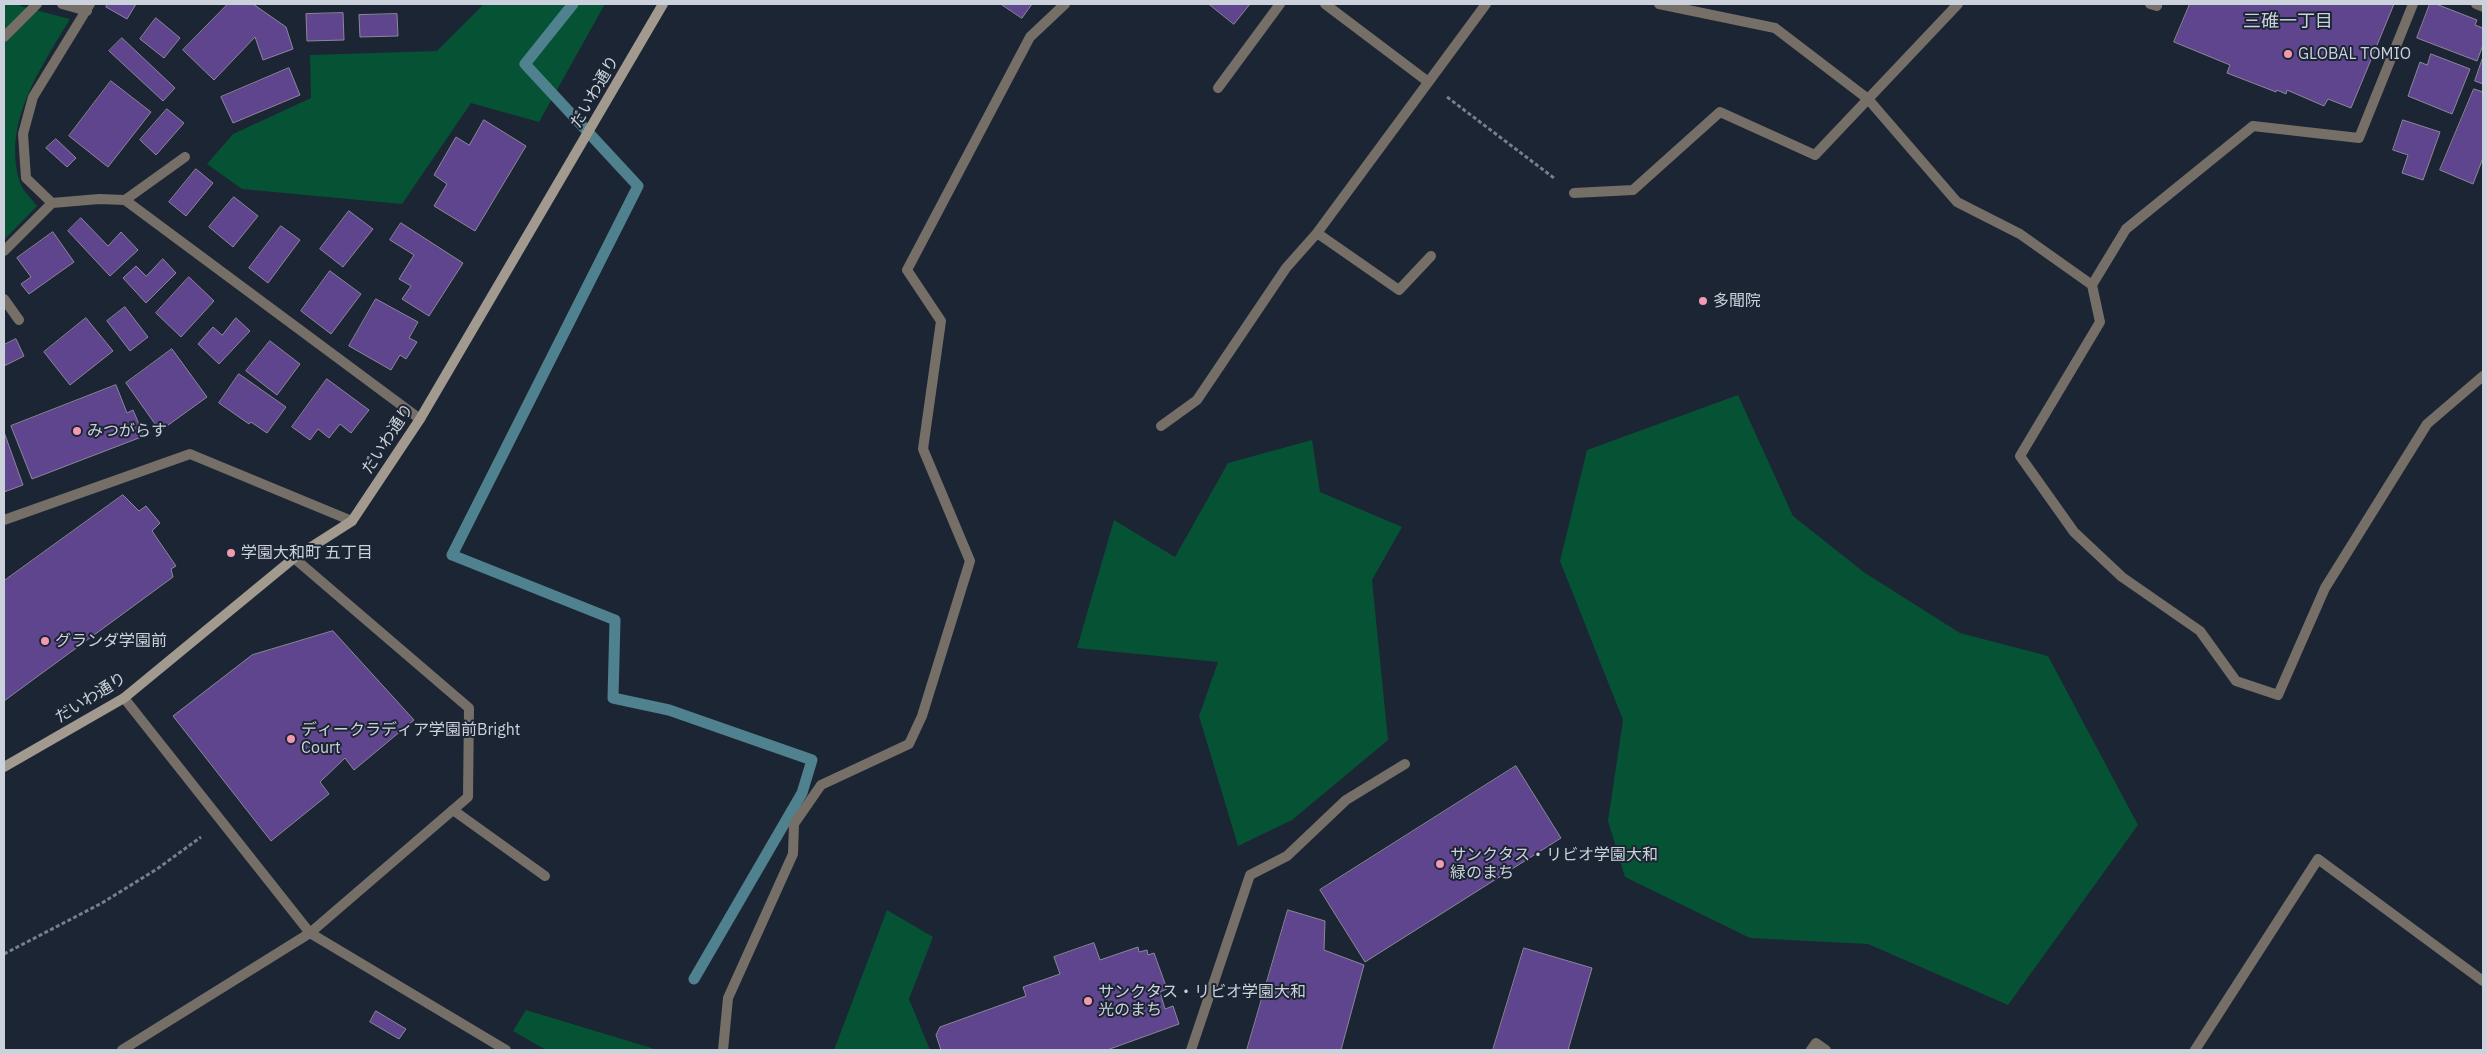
<!DOCTYPE html>
<meta charset="utf-8">
<style>
body{margin:0}
#map{position:relative;width:2487px;height:1054px;overflow:hidden;background:#1c2533;font-family:"IBM Plex Sans",sans-serif}
canvas{display:block}
.frame{position:absolute;inset:0;border:5px solid #ccd2db;pointer-events:none}
</style>
<div id="map">
<canvas width="2487" height="1054"></canvas>
<div class="frame"></div>
</div>
<script>
const g = document.querySelector('canvas').getContext('2d');
g.lineJoin = 'round';
function paint(path, color) {
  g.fillStyle = color;
  g.fill(path, 'evenodd');
}
function trace(path, color, width, dash) {
  g.strokeStyle = color;
  g.lineWidth = width;
  g.lineCap = dash ? 'butt' : 'round';
  g.setLineDash(dash || []);
  g.stroke(path);
}
function label(font, color, halo, rows, align = 'center') {
  g.font = font + ' "IBM Plex Sans","Noto Sans JP",sans-serif';
  g.lineWidth = 4;
  g.setLineDash([]);
  g.textBaseline = 'middle';
  g.strokeStyle = halo;
  g.fillStyle = color;
  for (const [text, x, y, turn = 0] of rows) {
    g.save();
    g.translate(x, y);
    g.rotate((+turn || 0) * Math.PI / 180);
    g.textAlign = isNaN(turn) ? turn : align;
    if (halo) g.strokeText(text, 0, 0);
    g.fillText(text, 0, 0);
    g.restore();
  }
}
const green = new Path2D(`
 M4,4H21L20,6L70,19C41,68 0,125 21,185C24,192 32,199 37,206L4,240Z
 M484,4H605L539,122L471,103L402,204L242,189L207,164L233,134L311,98L310,55L437,51Z
 M1738,395L1793,516L1865,573L1960,633L2048,656L2138,825L2008,1005L1868,944L1750,938L1625,877L1608,821L1623,720L1560,561L1587,450Z
 M1312,440L1320,492L1402,527L1372,580L1388,740L1292,820L1238,846L1199,716L1218,662L1077,648L1114,520L1175,557L1228,463Z
 M887,910L933,937L909,999L930,1050H834Z
 M526,1010L658,1050H546L513,1031Z`);
const stream = new Path2D(`
 M573,4L525,64L638,186L452,555L615,620L613,698L669,710L812,760L802,793L694,979`);
const building = new Path2D(`
 M108,4H136L127,19L106,7Z
 M228,4H253L286,27L293,49L263,60L255,37L214,80L183,50Z
 M1001,4H1032L1022,18Z
 M1209,4H1250L1234,24Z
 M2190,4H2394L2351,108L2328,99L2324,106L2287,90L2286,94L2277,90L2276,92L2227,73L2230,65L2174,42Z
 M2430,4H2436L2477,20L2475,25L2483,28V45L2477,61L2417,38Z
 M343,13L344,40L307,41L306,14Z
 M397,14L398,36L360,37L359,15Z
 M156,18L180,38L164,58L140,39Z
 M122,38L175,88L163,101L109,51Z
 M2431,54L2470,69L2452,114L2408,96L2420,62L2427,65Z
 M2483,57V84L2475,81Z
 M289,68L300,95L233,123L221,97Z
 M111,81L151,112L108,167L69,136Z
 M2474,89L2483,92V158L2473,184L2440,170Z
 M167,109L184,123L156,155L140,140Z
 M484,120L526,146L475,231L434,206L447,184L434,175L456,137L469,145Z
 M2403,120L2440,132L2423,180L2402,173L2408,155L2393,150Z
 M56,139L76,158L67,167L46,148Z
 M196,169L213,183L186,216L169,202Z
 M234,197L258,216L233,247L209,227Z
 M349,211L373,229L343,267L320,249Z
 M81,218L108,246L121,232L138,250L110,276L68,231Z
 M401,223L463,263L429,316L402,299L411,286L399,279L414,255L390,240Z
 M281,226L300,240L268,283L249,268Z
 M53,232L74,262L29,294L21,284L31,277L17,258Z
 M163,259L176,273L146,303L123,278L136,266L146,276Z
 M330,271L361,294L331,334L301,311Z
 M189,277L214,301L181,337L156,313Z
 M376,299L418,322L409,338L417,342L406,359L400,355L391,370L349,346Z
 M125,307L148,337L130,351L107,321Z
 M86,318L113,351L70,385L44,352Z
 M236,318L250,331L219,364L198,344L213,327L222,335Z
 M16,339L24,356L4,366V345Z
 M270,341L300,364L277,395L246,371Z
 M172,349L207,397L160,431L126,383Z
 M239,374L286,407L267,433L251,422L249,424L219,403Z
 M327,379L369,410L351,433L340,424L329,438L318,429L310,440L292,427Z
 M116,385L127,413L133,410L144,436L32,479L11,426Z
 M4,432L23,485L4,492Z
 M123,495L139,511L146,506L160,523L152,531L176,566L171,569L173,577L4,701V581Z
 M333,631L414,720L354,770L345,758L320,782L329,794L271,841L173,716L252,655Z
 M1516,766L1561,838L1365,962L1320,890Z
 M1288,910L1325,921L1324,950L1364,965L1341,1050H1247Z
 M1094,943L1100,960L1138,947L1139,952L1147,950L1148,955L1154,953L1167,989L1160,992L1165,1009L1173,1006L1179,1024L1107,1050H941L936,1035L940,1027L1026,996L1023,987L1060,974L1054,957Z
 M1524,948L1592,968L1568,1050H1493Z
 M376,1011L406,1029L399,1039L370,1022Z`);
const path = new Path2D(`
 M1447,97L1554,178
 M4,954L102,903L157,869L201,837`);
const lane = new Path2D(`
 M125,200L185,157
 M4,299L19,320
 M453,810L545,876
 M1191,1050L1250,875L1287,856L1346,800L1405,764`);
const street = new Path2D(`
 M62,4L87,11
 M1325,4L1427,81
 M1659,4L1775,28L1868,99L1957,202L2020,234L2092,285
 M2150,4L2157,6
 M2413,4L2359,138L2253,126L2126,229L2092,285L2100,322L2020,456L2074,532L2122,577L2200,631L2236,681L2278,695L2325,588L2427,424L2483,376
 M2476,4L2483,7
 M4,37L37,4
 M1218,88L1280,4
 M1574,193L1633,190L1720,112L1815,155L1958,4
 M52,203L26,178L23,134L33,97L90,4
 M4,251L52,203L99,199L125,200L420,419
 M1431,256L1399,290L1317,233L1486,4
 M1161,426L1197,400L1286,268L1317,233
 M4,520L190,454L352,521
 M124,698L310,933L506,1050
 M122,1050L310,933L468,797L469,708L294,558
 M723,1050L728,998L793,854L794,824L821,785L909,744L922,716L970,561L923,449L941,321L907,270L1030,37L1065,4
 M1811,1050L1816,1043L1826,1050
 M2195,1050L2318,859L2483,981`);
const secondary = new Path2D(`
 M4,767L124,698L294,558L352,521L420,419L663,4`);
const markers = [
 [2288,54,5,"#f29ab0"],
 [1703,301,5,"#f29ab0"],
 [77,431,5,"#f29ab0"],
 [231,553,5,"#f29ab0"],
 [45,641,5,"#f29ab0"],
 [291,739,5,"#f29ab0"],
 [1440,864,5,"#f29ab0"],
 [1088,1001,5,"#f29ab0"]
];
const poiNames = [
 ["GLOBAL TOMIO",2298,54],
 ["多聞院",1713,301],
 ["みつがらす",87,431],
 ["学園大和町 五丁目",241,553],
 ["グランダ学園前",55,641],
 ["ディークラディア学園前Bright",301,730],
 ["Court",301,748],
 ["サンクタス・リビオ学園大和",1450,855],
 ["緑のまち",1450,873],
 ["サンクタス・リビオ学園大和",1098,992],
 ["光のまち",1098,1010]
];
const streetNames = [
 ["だいわ通り",595,92,-60],
 ["だいわ通り",388,439,-57],
 ["だいわ通り",91,698,-32]
];
const neighbourhoodNames = [
 ["三碓一丁目",2288,22]
];
paint(green, '#055234');
trace(stream, '#4f818e', 11);
paint(building, '#5f458d');
trace(building, '#8c8799', 1);
trace(path, '#787f8b', 3, [4, 2.5]);
trace(lane, '#756f68', 10);
trace(street, '#756f68', 10);
trace(secondary, '#a39a8f', 10);
for (const [x, y, r, color] of markers) {
  const dot = new Path2D();
  dot.arc(x, y, r, 0, 2 * Math.PI);
  g.fillStyle = color;
  g.fill(dot);
  trace(dot, '#1c2533', 2);
}
label('16px', '#ccd2db', '#1c2533', poiNames, 'left');
label('16px', '#ccd2db', '#1c2533', streetNames);
label('18px', '#ccd2db', '#1c2533', neighbourhoodNames);
</script>
